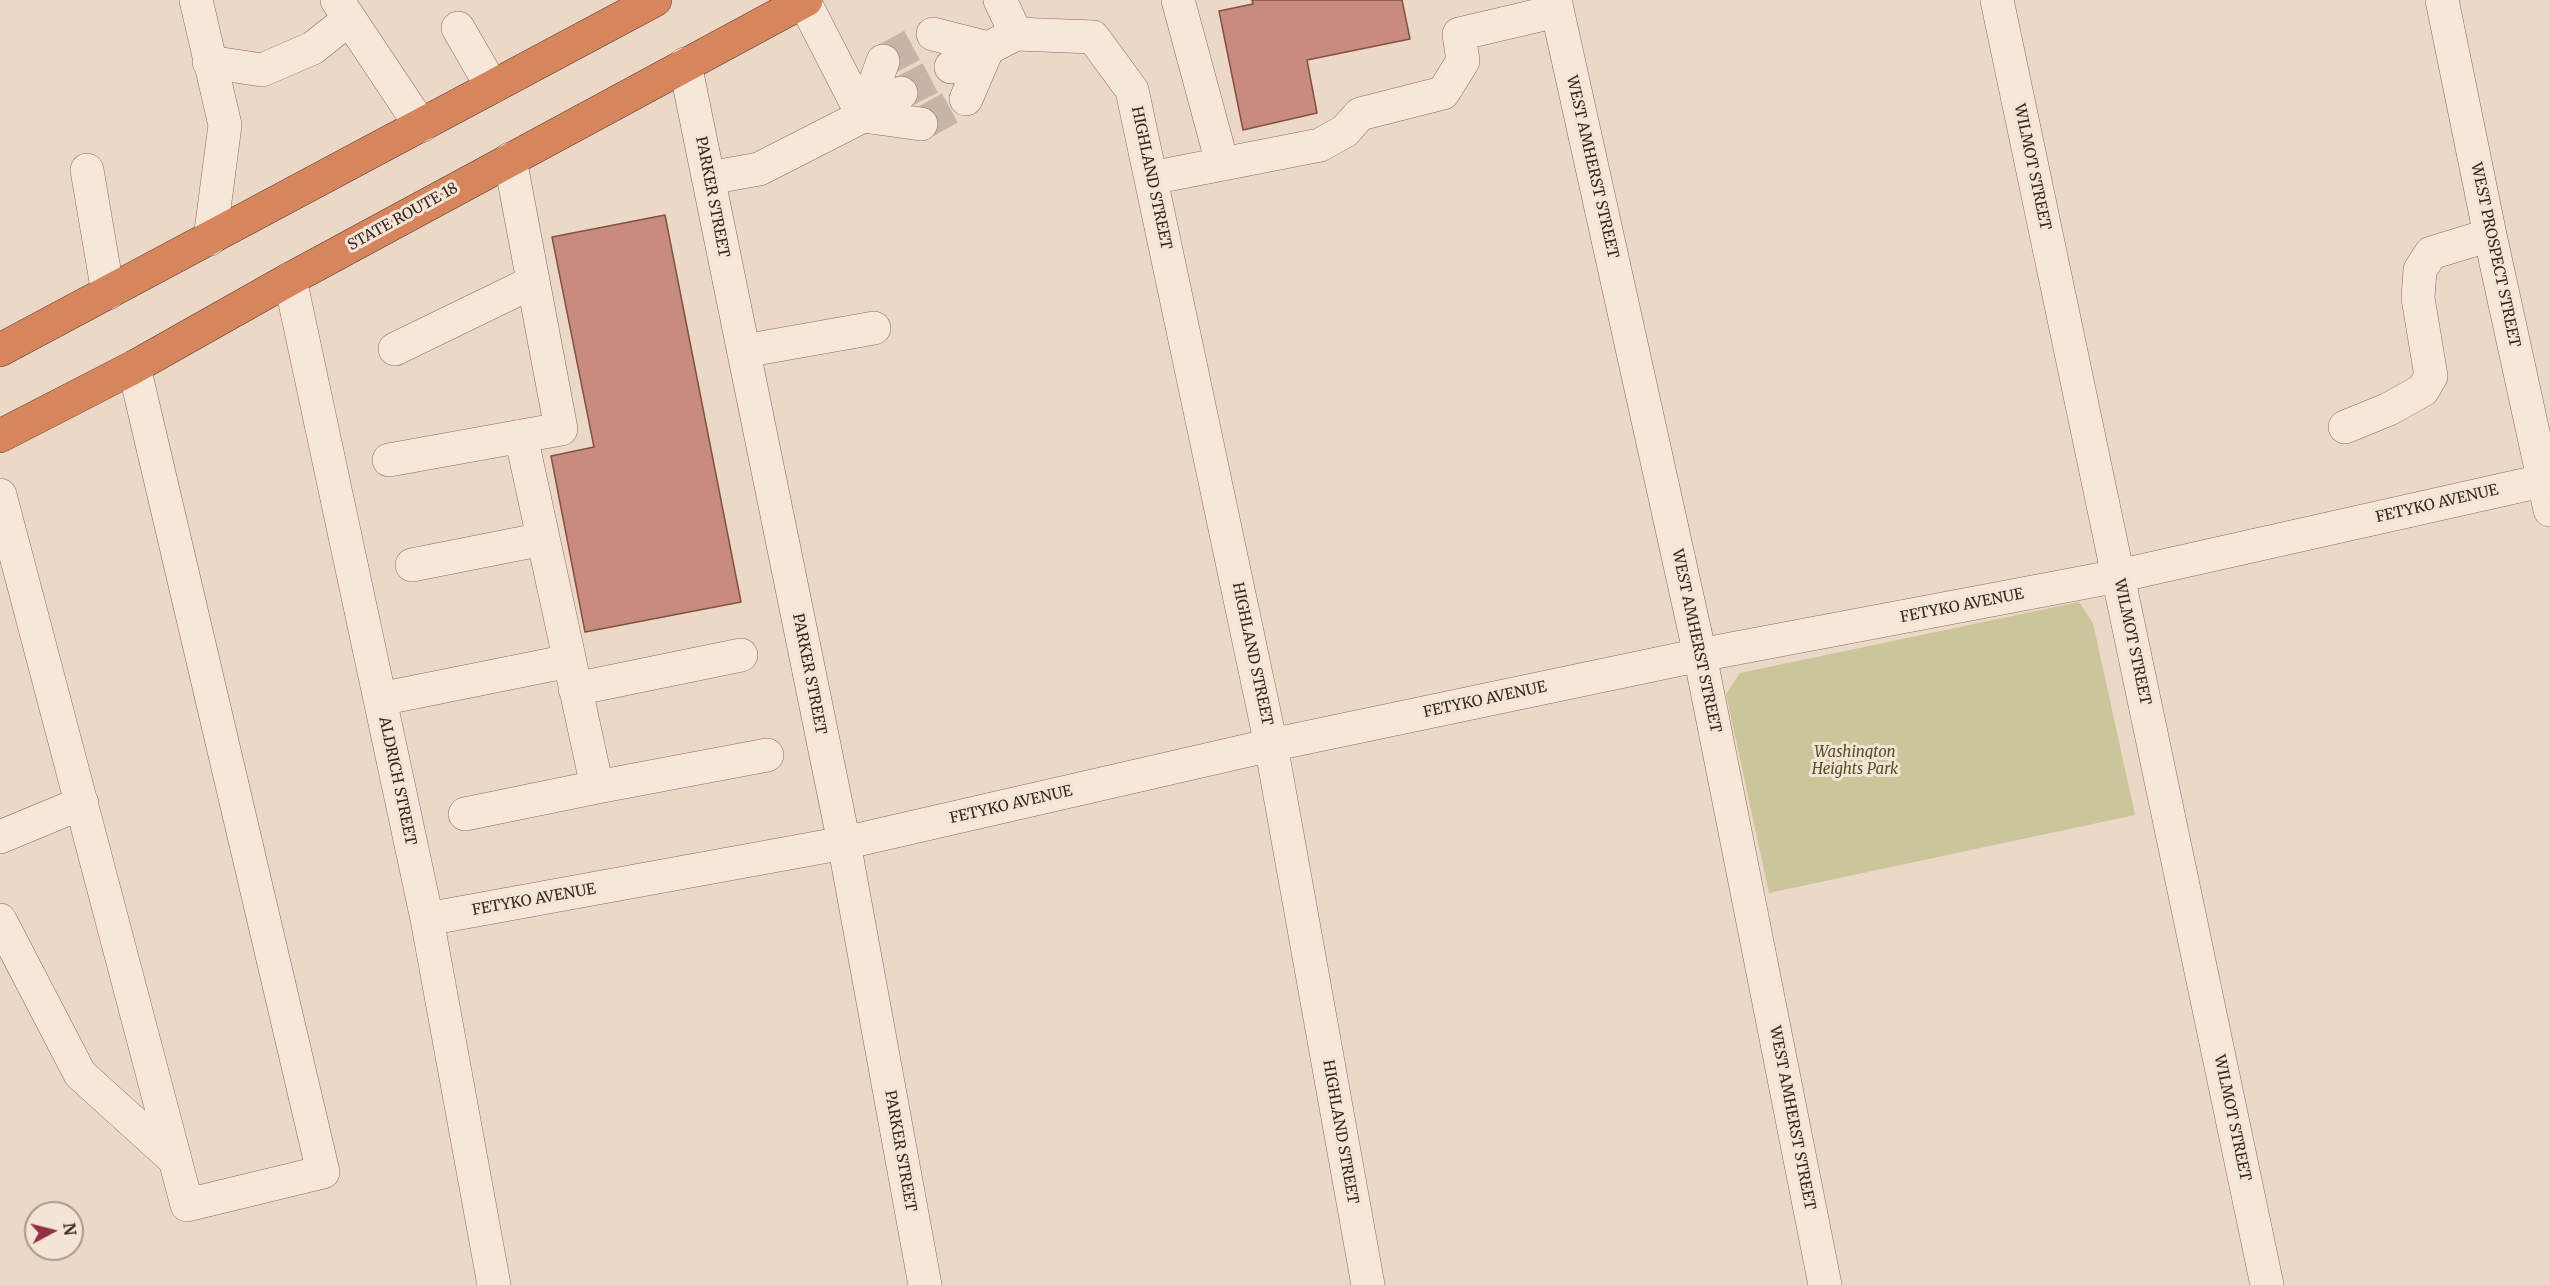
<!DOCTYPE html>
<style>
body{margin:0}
#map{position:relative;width:2550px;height:1285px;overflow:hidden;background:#ecd8c6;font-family:Merriweather,serif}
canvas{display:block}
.north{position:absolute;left:24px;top:1201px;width:60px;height:60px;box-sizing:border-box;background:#f4e4d6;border:2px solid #a9988d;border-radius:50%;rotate:83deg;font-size:16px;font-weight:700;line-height:24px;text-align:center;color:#382620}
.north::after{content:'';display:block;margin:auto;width:21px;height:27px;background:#923047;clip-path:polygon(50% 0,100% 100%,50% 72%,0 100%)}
</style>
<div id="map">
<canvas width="2550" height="1285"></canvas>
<div class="north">N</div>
</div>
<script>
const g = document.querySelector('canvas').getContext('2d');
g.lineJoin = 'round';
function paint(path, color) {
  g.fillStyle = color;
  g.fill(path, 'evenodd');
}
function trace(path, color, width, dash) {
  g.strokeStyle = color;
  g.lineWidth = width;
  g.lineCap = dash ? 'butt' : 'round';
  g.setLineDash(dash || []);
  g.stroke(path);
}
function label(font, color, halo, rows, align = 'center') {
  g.font = font + ' Merriweather,serif';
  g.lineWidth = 6;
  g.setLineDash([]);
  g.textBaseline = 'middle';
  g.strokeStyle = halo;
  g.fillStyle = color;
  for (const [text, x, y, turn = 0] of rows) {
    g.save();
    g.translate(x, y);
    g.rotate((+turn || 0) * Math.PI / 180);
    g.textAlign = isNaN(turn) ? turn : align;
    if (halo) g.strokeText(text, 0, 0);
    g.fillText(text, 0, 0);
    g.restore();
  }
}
const green = new Path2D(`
 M2079,602L2093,623L2135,815L1769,893L1726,694L1740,673Z`);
const building = new Path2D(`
 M1252,0H1402L1410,39L1307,60L1317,113L1243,130L1219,11L1253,4Z
 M665,215L741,602L585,632L551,456L594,447L552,237Z`);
const minorTunnel = new Path2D(`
 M883,61L933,34
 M901,93L951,67
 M921,124L966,99`);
const minor = new Path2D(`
 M196,0L225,125L210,239
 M337,0L421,126
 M1178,0L1222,163
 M1555,0L1700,655L1825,1285
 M1997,0L2267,1285
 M2442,0L2490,235L2550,510
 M804,1L863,116
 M458,28L492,87
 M933,34L988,48
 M1016,34L1093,37L1132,90L1271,745L1368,1285
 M209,62L262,70L313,48L349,19
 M685,64L844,843L925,1285
 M951,67L1016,34L1000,0
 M966,99L988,48
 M863,116L921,124
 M863,116L883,61
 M87,170L108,293
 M709,178L759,169L863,116L901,93
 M1151,178L1320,145L1345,131L1360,114L1443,93L1463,61L1459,34L1557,11
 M290,279L427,919L494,1285
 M395,349L533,282
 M744,351L874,328
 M2345,427L2389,409L2423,390L2431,376L2418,298L2420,270L2431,253L2490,235
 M521,436L597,787L767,755
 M389,460L561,429L510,159
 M0,495L187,1205L323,1172L134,367
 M412,565L543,539
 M575,689L741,655
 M380,699L569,661
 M465,814L597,787
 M0,837L82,803
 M427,919L844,843L1271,745L1700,655L2118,576L2550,479
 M0,920L80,1074L175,1160`);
const highway = new Path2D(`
 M0,350L655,0
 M0,436L134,367L290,279L806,0`);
const streetNames = [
 ["WEST AMHERST STREET",1592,167,77],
 ["WILMOT STREET",2032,167,78],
 ["HIGHLAND STREET",1151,178,78],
 ["PARKER STREET",712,197,79],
 ["STATE ROUTE 18",403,217,-29],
 ["WEST PROSPECT STREET",2495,255,78],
 ["FETYKO AVENUE",2437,504,-13],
 ["FETYKO AVENUE",1962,606,-11],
 ["WEST AMHERST STREET",1696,641,78],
 ["WILMOT STREET",2132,642,78],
 ["HIGHLAND STREET",1252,654,78],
 ["PARKER STREET",809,674,79],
 ["FETYKO AVENUE",1485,700,-12],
 ["ALDRICH STREET",397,781,78],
 ["FETYKO AVENUE",1011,805,-13],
 ["FETYKO AVENUE",534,900,-10],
 ["WEST AMHERST STREET",1792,1118,79],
 ["WILMOT STREET",2232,1118,78],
 ["HIGHLAND STREET",1340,1132,80],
 ["PARKER STREET",900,1151,80]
];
const parkNames = [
 ["Washington",1855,753],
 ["Heights Park",1855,770]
];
paint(green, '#cac59b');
paint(building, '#c88c7e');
trace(building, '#844f44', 1.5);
trace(minorTunnel, '#c8b4a5', 33, [33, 16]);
trace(minor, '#876a5d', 34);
trace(highway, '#553931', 34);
trace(minor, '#f7e7d9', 33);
trace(highway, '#d6855c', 33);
label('15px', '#382620', '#f4e4d6', streetNames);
label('italic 15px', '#525328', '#f4e4d6', parkNames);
</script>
